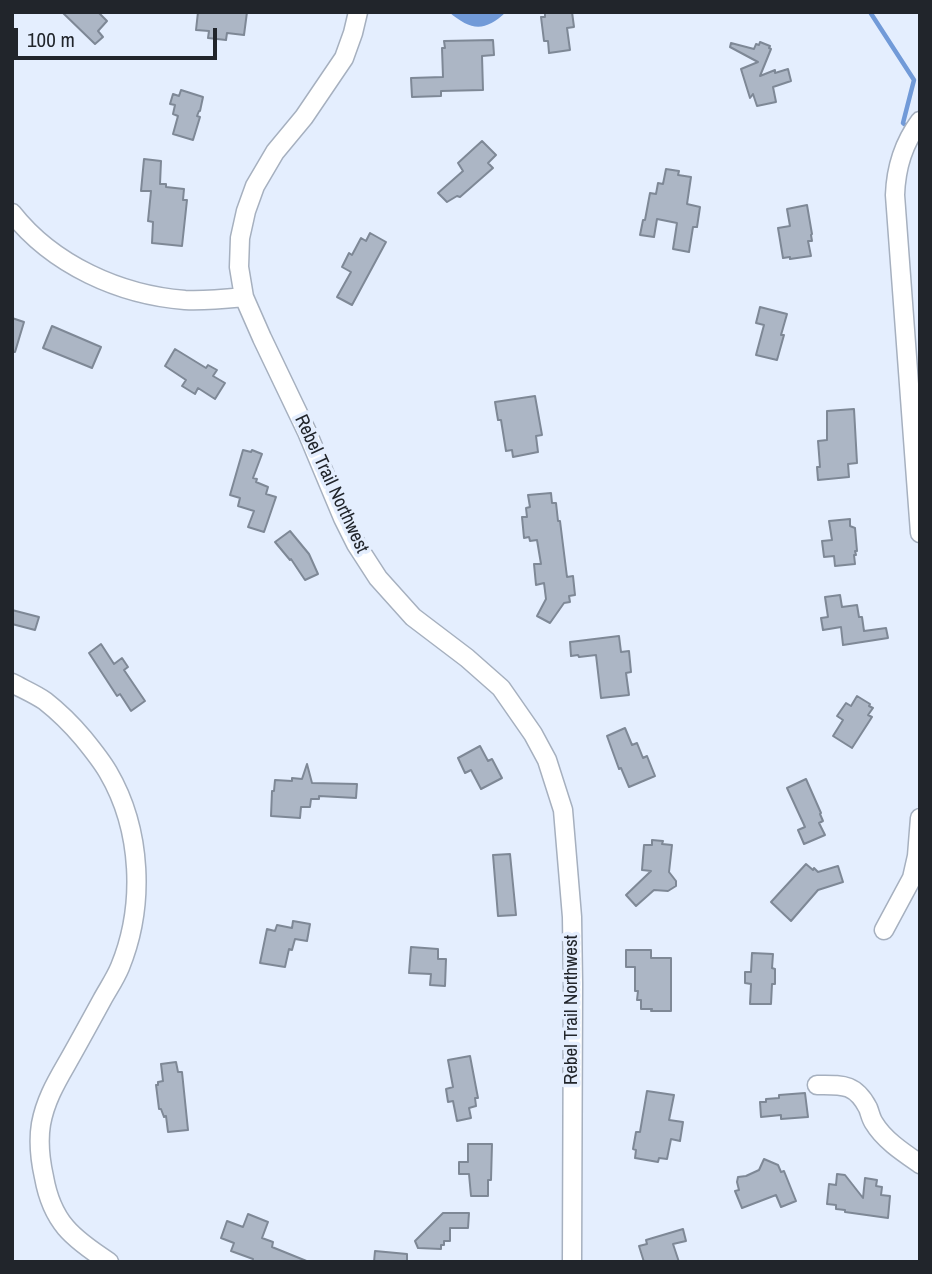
<!DOCTYPE html>
<style>
body{margin:0}
#map{position:relative;width:932px;height:1274px;overflow:hidden;background:#e4eefe;font-family:"Archivo Narrow",sans-serif}
canvas{display:block}
.frame{position:absolute;inset:0;border:14px solid #21252b;pointer-events:none}
.scale{position:absolute;left:14px;top:28px;width:203px;height:32px;box-sizing:border-box;border:4px solid #21252b;border-top:0;padding-left:9px;font-size:21px;line-height:24px;white-space:nowrap;color:#21252b;-webkit-text-stroke:5px #e4eefe;paint-order:stroke}
</style>
<div id="map">
<canvas width="932" height="1274"></canvas>
<div class="frame"></div>
<div class="scale">100 m</div>
</div>
<script>
const g = document.querySelector('canvas').getContext('2d');
g.lineJoin = 'round';
function paint(path, color) {
  g.fillStyle = color;
  g.fill(path, 'evenodd');
}
function trace(path, color, width, dash) {
  g.strokeStyle = color;
  g.lineWidth = width;
  g.lineCap = dash ? 'butt' : 'round';
  g.setLineDash(dash || []);
  g.stroke(path);
}
function label(font, color, halo, rows, align = 'center') {
  g.font = font + ' "Archivo Narrow",sans-serif';
  g.lineWidth = 7;
  g.setLineDash([]);
  g.textBaseline = 'middle';
  g.strokeStyle = halo;
  g.fillStyle = color;
  for (const [text, x, y, turn = 0] of rows) {
    g.save();
    g.translate(x, y);
    g.rotate((+turn || 0) * Math.PI / 180);
    g.textAlign = isNaN(turn) ? turn : align;
    if (halo) g.strokeText(text, 0, 0);
    g.fillText(text, 0, 0);
    g.restore();
  }
}
const water = new Path2D(`
 M449,12H506C485,32 471,31 449,12Z`);
const stream = new Path2D(`
 M870,12L914,80L903,123L904,124`);
const building = new Path2D(`
 M62,12H98L107,21L98,31L103,37L95,44Z
 M198,12H247L244,35L227,33L226,40L208,38L209,31L196,30Z
 M545,12H572L574,27L567,28L570,50L549,53L548,41H544L541,17H545Z
 M493,40L494,55L482,56L483,90L441,91V96L412,97L411,78L443,77L442,48H445L444,41Z
 M760,42L770,46L769,48L771,49L760,76L775,70V73L788,69L791,81L773,87L776,102L757,106L753,94L750,98L741,69L758,62L730,47L731,43L754,49L756,44L759,45Z
 M181,90L203,97L200,111H199L197,116L200,117L193,140L173,134L178,116L173,114L175,105L170,104L173,94L179,96Z
 M482,141L496,155L488,163L493,168L460,197L457,196L447,202L438,193L463,171L458,163Z
 M144,159L161,161L160,184H166V187L184,189L183,200H187L182,246L152,243L153,222L148,221L151,191H141Z
 M666,169L679,171L678,175L691,177L687,204L700,207L697,227H693L689,252L673,249L677,223L657,219L654,237L640,235L643,220H645L650,193L656,194L658,183L663,184Z
 M807,205L812,234L811,235L812,241H808L811,256L790,259V257L783,258L778,228L790,226L787,209Z
 M370,233L386,242L352,305L337,297L351,272L342,267L349,253L352,255L361,238L366,241Z
 M760,307L787,314L781,335H784L777,360L756,355L764,325L756,323Z
 M12,318L24,322L15,352H12Z
 M52,326L101,347L92,368L43,348Z
 M175,349L206,368L208,365L217,370L213,376L225,383L215,399L198,388L195,394L182,386L186,380L165,366Z
 M535,396L542,435L536,436L538,452L513,457L512,450L506,451L501,420H498L495,402Z
 M854,409L857,463L848,464L849,477L818,480L817,467H820L818,441L827,440V411Z
 M243,450L251,452L252,450L262,454L253,478L257,479L256,482L268,487L266,494L276,497L264,532L248,527L254,511L238,506L240,498L230,495Z
 M551,493L552,503H556L558,521H560L567,577L573,576L575,595L569,596L570,602L564,603L550,623L537,616L546,599L544,583L536,585L534,564H541L537,540L530,541L529,537L524,538L522,517H527L526,508L530,507L528,495Z
 M850,519V526L855,528L857,551H855L856,555H854L855,564L835,566L834,556L824,557L822,541L832,540L829,521Z
 M290,531L309,554L318,574L305,580L291,559L290,560L275,542Z
 M840,595L842,607L857,605L859,617H862L864,631L886,628L888,638L843,645L841,627L823,630L821,618L828,617L825,597Z
 M12,610L39,617L35,630L12,624Z
 M619,636L621,652L629,651L631,672L626,673L629,695L601,698L596,655L579,657L578,655L571,656L570,642Z
 M101,644L114,664L122,658L128,667L124,670L145,701L131,711L120,694L117,696L89,653Z
 M857,696L870,704L869,706L873,708L868,715L872,717L852,748L833,736L843,720L837,716L846,703L851,706Z
 M625,728L632,745L637,743L643,758L647,756L655,776L629,787L621,768L619,769L607,736Z
 M480,746L488,761L492,759L502,778L481,789L471,770L465,773L458,758Z
 M307,764L312,783L357,784L356,798L319,796V799H311L310,807H301L300,818L271,816L272,791H274L275,780L292,781V778L302,779Z
 M806,779L821,813L820,814L823,821L819,823L825,835L804,844L798,830L805,827L787,788Z
 M652,840L663,841L662,844L672,845L669,872L676,881V886L668,891L654,890L636,906L626,895L651,871L642,870L644,845H652Z
 M510,854L516,915L498,916L493,855Z
 M806,864L813,870L814,868L818,872L838,866L843,882L818,890L791,921L771,902Z
 M293,921L310,924L307,941L295,939L292,950L289,949L285,967L260,963L267,929L275,931L277,925L292,928Z
 M411,947L438,949V959H446L445,986L430,985L431,974L409,973Z
 M626,950H651V958H671V1011H651L652,1009H641V1000H637L638,991H635V967H626Z
 M752,953L773,954L772,968L775,969V984H772L771,1004H750L751,984L745,983V972H751Z
 M470,1056L478,1098H475L476,1106L469,1108L471,1118L457,1121L453,1101L448,1102L446,1089L453,1087L448,1060Z
 M176,1062L178,1072H182L188,1130L168,1132L166,1116L164,1117L161,1109H159L156,1085H158V1082L163,1081L161,1064Z
 M647,1091L674,1095L669,1120L683,1122L680,1141L671,1139L667,1159L659,1158L658,1162L635,1158L636,1150L633,1149L636,1132H640Z
 M805,1093L808,1117L781,1119V1115L761,1117L760,1102H766V1099L779,1098V1095Z
 M468,1144H492L491,1180H488V1196H471L469,1174H459V1162H468Z
 M764,1159L778,1165L781,1172L784,1171L796,1201L781,1207L776,1195L742,1208L735,1191L739,1190L737,1182L738,1177L746,1176L759,1170Z
 M837,1174L845,1175L863,1198L865,1178L877,1180L876,1186L882,1187L881,1195L890,1196L888,1218L845,1212V1210L836,1209V1205L827,1204L829,1184L836,1185Z
 M443,1213H469L468,1228H450V1241H444V1245H441V1249L418,1248L415,1241Z
 M248,1214L268,1222L262,1238L273,1242L272,1247L309,1262H252L253,1259L231,1251L234,1243L221,1238L227,1221L243,1227Z
 M683,1229L686,1241L673,1244L679,1262H644L639,1246L647,1244L646,1240Z
 M375,1251L407,1254V1262H374Z`);
const minor = new Path2D(`
 M358,12L353,33L344,58L304,117L275,152L255,186L246,211L240,238L239,267L244,297L262,338L307,432L343,518L356,544L378,578L413,617L467,658L501,688L533,734L547,760L563,810L572,917L573,984L572,1262
 M920,121C903,144 896,167 895,195L920,533
 M12,213C53,265 120,295 185,300C205,301 224,299 244,297
 M12,683C23,689 35,694 45,701C59,712 72,725 83,738C92,749 101,760 108,772C142,830 145,906 120,967C115,979 108,989 102,1000C90,1022 78,1044 66,1065C55,1084 45,1102 41,1124C38,1142 40,1159 44,1177C52,1222 72,1238 109,1262
 M884,930L912,878L917,856L920,818
 M817,1085C842,1085 855,1083 868,1108C870,1113 871,1119 874,1123C884,1140 904,1153 920,1164`);
const streetNames = [
 ["Rebel Trail Northwest",331,484,65],
 ["Rebel Trail Northwest",572,1010,-90]
];
paint(water, '#719ad8');
trace(stream, '#719ad8', 4.5);
paint(building, '#acb6c5');
trace(building, '#7e8896', 2);
trace(minor, '#a6b0bf', 21);
trace(minor, '#fff', 18);
label('19px', '#21252b', '#e4eefe', streetNames);
</script>
